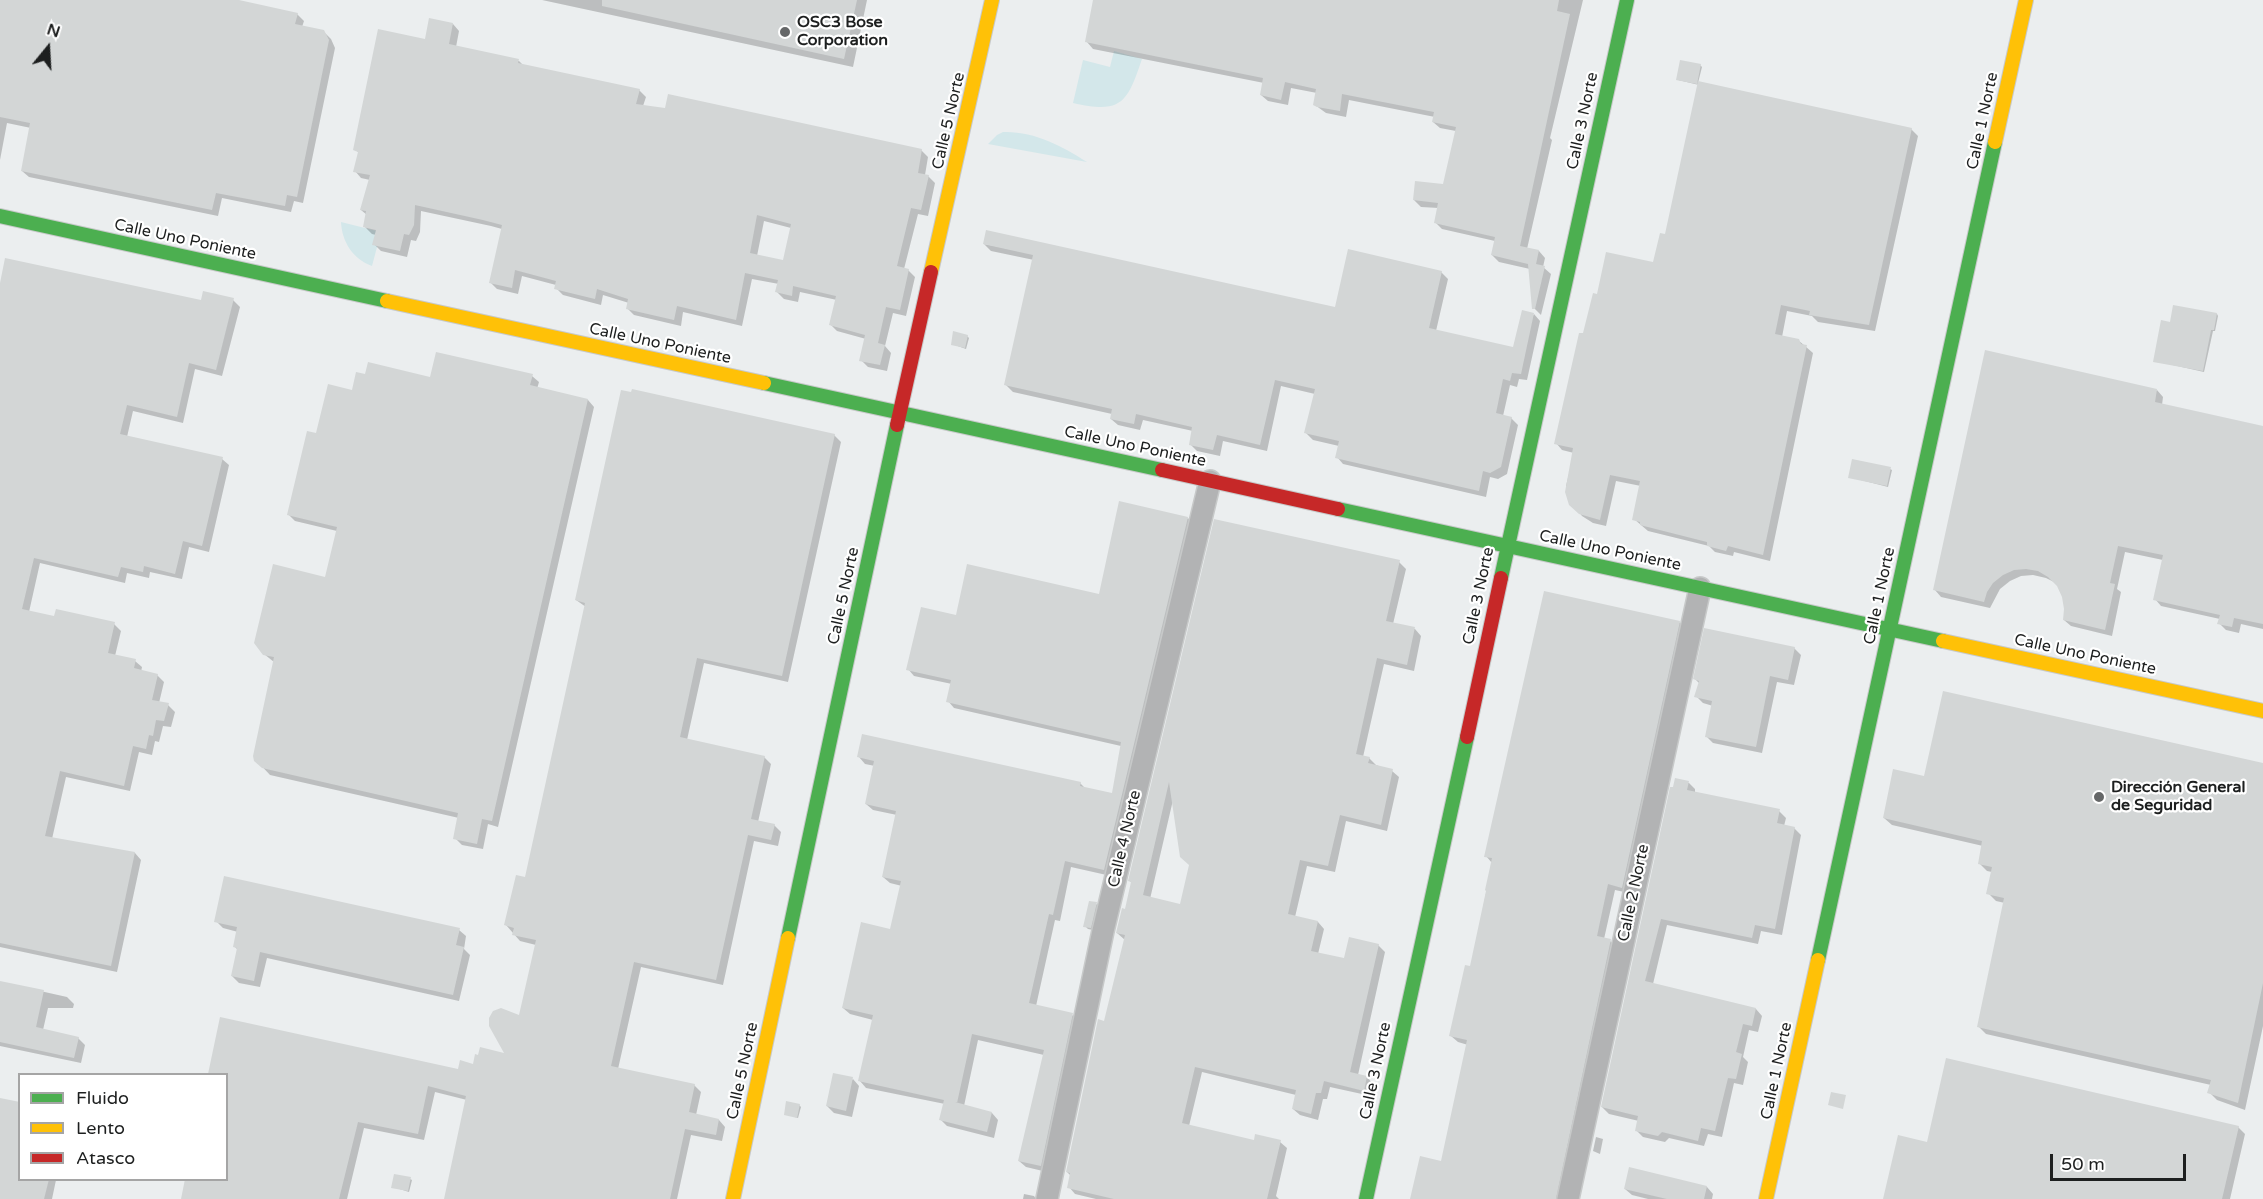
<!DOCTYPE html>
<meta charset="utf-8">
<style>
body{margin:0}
#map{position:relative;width:2263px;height:1199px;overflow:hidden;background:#ebeeef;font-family:"Varela Round",sans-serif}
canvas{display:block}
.legend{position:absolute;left:18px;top:1073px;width:210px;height:108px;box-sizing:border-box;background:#fff;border:2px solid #a5a5a5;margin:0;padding:8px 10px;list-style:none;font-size:18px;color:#1d1f1f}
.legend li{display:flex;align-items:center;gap:12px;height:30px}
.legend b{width:30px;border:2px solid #a5a5a5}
.north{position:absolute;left:18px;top:18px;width:60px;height:60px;-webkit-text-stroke:4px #fff;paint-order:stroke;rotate:18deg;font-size:16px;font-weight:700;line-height:24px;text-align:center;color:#1d1f1f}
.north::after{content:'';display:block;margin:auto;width:21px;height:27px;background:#1d1f1f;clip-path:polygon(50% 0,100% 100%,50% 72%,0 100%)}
.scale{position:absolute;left:2050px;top:1154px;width:136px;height:27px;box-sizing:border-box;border:3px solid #1d1f1f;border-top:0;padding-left:8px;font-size:18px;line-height:21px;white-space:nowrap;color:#1d1f1f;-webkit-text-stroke:4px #fff;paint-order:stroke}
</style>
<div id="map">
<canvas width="2263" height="1199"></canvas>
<ul class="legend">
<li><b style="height:8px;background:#4caf50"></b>Fluido</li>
<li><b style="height:8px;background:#ffc107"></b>Lento</li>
<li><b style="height:8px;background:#c62828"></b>Atasco</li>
</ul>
<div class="north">N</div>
<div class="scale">50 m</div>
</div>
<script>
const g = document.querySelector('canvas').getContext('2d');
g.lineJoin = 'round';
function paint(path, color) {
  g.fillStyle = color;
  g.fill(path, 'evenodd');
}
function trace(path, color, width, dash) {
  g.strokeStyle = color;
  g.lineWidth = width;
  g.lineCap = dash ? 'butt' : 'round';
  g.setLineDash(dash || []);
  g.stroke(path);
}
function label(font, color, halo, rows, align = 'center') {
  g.font = font + ' "Varela Round",sans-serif';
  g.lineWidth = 4.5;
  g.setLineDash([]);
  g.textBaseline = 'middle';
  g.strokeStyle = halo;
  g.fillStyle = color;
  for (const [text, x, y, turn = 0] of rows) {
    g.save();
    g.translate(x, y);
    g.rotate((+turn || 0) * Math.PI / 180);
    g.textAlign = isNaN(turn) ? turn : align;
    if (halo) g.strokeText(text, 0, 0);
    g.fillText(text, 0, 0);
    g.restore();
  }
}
const green = new Path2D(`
 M1114,51L1142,59C1127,103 1122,114 1073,103L1083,60L1110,67Z
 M1003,132C1034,131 1062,146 1087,162L988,144L997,135Z
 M341,222L381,232L372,266C353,259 342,242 341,222Z`);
const shadow = new Path2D(`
 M0,0H232L297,14L304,21L302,27L324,32L331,39L335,48L303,203L294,201L291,212L222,198L218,216L29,177L22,171L31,128L7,123L0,160Z
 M542,0H867L853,67Z
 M1095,0H1583L1550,138L1552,140L1527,249L1539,251L1545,258L1543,267L1551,274L1541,315L1534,308L1530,269L1499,262L1492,255L1495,241L1442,229L1435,222L1439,208L1421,207L1414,200L1444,186L1456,131L1440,128L1433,122L1435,117L1349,100L1346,117L1326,113L1315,105L1317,93L1291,88L1288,105L1268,101L1261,95L1264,83L1093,49L1087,42Z
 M453,24L459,31L456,47L519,61L523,65L639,90L646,97L643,106L921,150L928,157L925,175L928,176L935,183L928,216L918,214L904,269L908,270L915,277L906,316L893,313L885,346L891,353L887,371L868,367L861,360L866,339L837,331L831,325L837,300L800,292L798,302L784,299L777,292L779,284L752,279L742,326L683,312L681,326L634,315L627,308L629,303L603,295L601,305L563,295L556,288V285L522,276L518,294L497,289L490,282L502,229L491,226L421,211L420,232L416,241L411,240L407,257L381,251L374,244L376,235L372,234L365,227L367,215L361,210L370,180L361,178L355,171L359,153L355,149L426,41ZM764,221L791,228L784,261L757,256Z
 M1700,65L1702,67L1698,83L1911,129L1918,136L1875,331L1818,322L1812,316L1787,311L1782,337L1798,340L1813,353L1770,561L1734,552L1733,556L1715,552L1709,546L1648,531L1634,519L1641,486L1616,481L1606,526L1593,523L1582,516L1568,498L1566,486L1574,453L1562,450L1556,443L1584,335L1598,296L1655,264L1666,236L1699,85L1678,80Z
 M984,244L1336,308L1441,272L1448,279L1436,331L1514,349L1534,314L1540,321L1527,380L1519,379L1517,387L1510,385L1503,416L1511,418L1518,425L1507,474L1498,479L1490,477L1486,497L1343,464L1337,457L1339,446L1313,440L1306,433L1315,394L1281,386L1267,451L1223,441L1220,456L1197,451L1190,444L1193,431L1143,420L1140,430L1118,425L1111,419L1112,414L1013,392L1006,385L1034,260L991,251Z
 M0,290L202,302L233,300L240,307L222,376L195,369L183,423L133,411L127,437L222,459L229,465L209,552L189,547L182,579L150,572L149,578L127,573L125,583L40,563L29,612L55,618L114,624L121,631L115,656L135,661L142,667L141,672L157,675L164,682L159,703L168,705L175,712L171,727L163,726L159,742L155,741L152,755L139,752L130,791L66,777L52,839L135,853L141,860L117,972L0,947Z
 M2217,314L2218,316L2215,331H2213L2204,372L2155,361L2171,324Z
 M967,336L969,338L966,349L952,344Z
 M532,376L539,382L537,389L588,400L594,407L498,827L488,824L483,849L462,845L455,838L459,818L270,775L256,760L274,662L264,654L326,579L337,531L295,521L288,514L317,435L353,391L431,379Z
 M2157,390L2163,397L2162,405L2263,427V629L2241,624L2239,633L2226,630L2219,623L2220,619L2161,606L2155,599L2163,560L2125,552L2117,589L2121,592L2112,636L2071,626L2064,620V596L2056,583L2046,578L2033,575L2021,576L2010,581L2000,589L1990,608L1941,597L1935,590Z
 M834,435L841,442L788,682L704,663L687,740L764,757L771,764L758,822L774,825L781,832L778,846L754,841L723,985L641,967L618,1069L694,1085L701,1092L696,1115L719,1120L725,1127L722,1141L691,1135L677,1199H445L467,1100L435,1092L424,1140L364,1128L347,1199H182L226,1180V1074H209L221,1019L459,1070L508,1055L520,1017L536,945L520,941L506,925L526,879L586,607L576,600Z
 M1890,469L1892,470L1888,487L1849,477Z
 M1188,518L1194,525L1111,876L1071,867L1060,921L1055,920L1036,1006L1072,1015L1079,1021L1047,1172L1026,1167L1019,1161L1044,1055L978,1040L964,1106L992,1113L998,1120L994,1138L947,1126L941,1120L945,1104L866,1088L860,1081L873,1020L850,1014L843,1008L891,931L902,886L890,883L883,877L897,815L873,810L866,804L875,766L865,764L859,757L1080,783L1086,789L1113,795L1121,746L954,708L948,701L952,684L914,676L908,669L957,617L1100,596Z
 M1215,521L1399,562L1406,569L1393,624L1415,629L1421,636L1414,671L1384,664L1363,757L1369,758L1376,765L1392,771L1399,777L1387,831L1346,821L1335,872L1307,866L1295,917L1318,922L1324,929L1318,954L1345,960L1378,945L1385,952L1358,1075L1367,1077L1373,1084L1371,1096L1330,1087L1327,1099H1323L1318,1120L1300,1115L1293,1109L1296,1095L1202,1072L1189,1126L1255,1142H1280L1287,1148L1276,1196L1279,1199H1096L1075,1194L1069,1187L1071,1176L1067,1172L1125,940L1117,933L1126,911L1132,884L1130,881ZM1173,800L1190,865L1181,905L1150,899Z
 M1679,622L1686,629L1629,893L1615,890L1604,939L1610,941L1617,947L1563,1199H1412L1442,1162L1468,1045L1458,1042L1451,1036L1471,968L1492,863L1486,856Z
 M1794,648L1801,655L1794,685L1777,682L1762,753L1713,743L1707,737L1713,706L1703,703L1696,696L1700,684L1695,679Z
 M2263,763V1026L2245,1110L2217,1100L2209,1092L2211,1085L1986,1034L1978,1026L2005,903L1996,901L1988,893L1992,872L1987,871L1979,863L1983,846L1892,825L1884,818L1925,778Z
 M1676,780L1689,783L1695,789V793L1779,811L1786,818L1784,826L1794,828L1801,835L1782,935L1761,931L1758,944L1667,925L1653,984L1756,1009L1762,1016L1758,1032L1749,1030L1743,1057L1748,1062L1743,1085L1734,1083L1722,1137L1708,1134L1704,1146L1669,1138L1665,1142L1643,1137L1636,1130L1639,1121L1609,1114L1602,1107Z
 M1096,904L1099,906L1093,930L1088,929L1085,926Z
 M216,921L459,930L466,936L464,949L470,955L459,1001L267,958L260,987L239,983L232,976L238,950L235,947L238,932L223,928Z
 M0,982L67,997L74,1004L73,1008H48L43,1030L78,1038L85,1045L81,1063L0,1046Z
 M853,1079L859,1086L852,1117L834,1113L827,1106Z
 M0,1100L20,1180H56L52,1199H0Z
 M799,1105L801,1107L798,1118L785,1114Z
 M2238,1127L2245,1134L2230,1199H1885L1928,1143Z
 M1596,1137L1603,1139L1600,1154L1593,1151Z
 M410,1179L412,1180L409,1192L393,1187Z
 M1707,1187L1713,1194L1712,1199H1648L1632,1195L1625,1189Z
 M1024,1194L1034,1196L1036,1199H1023Z`);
const building = new Path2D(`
 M0,0H239L298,13L295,24L324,30L329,40L297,197L287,195L285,206L216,193L212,210L21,171L30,123L0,117Z
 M602,0H857L844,59L602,6Z
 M1093,0H1559L1557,11L1570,14L1520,246L1539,250L1536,264L1545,266L1535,309H1532L1528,264L1491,255L1495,237L1434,223L1438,203L1413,200L1415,181L1443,184L1456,127L1432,122L1434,112L1342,94L1340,111L1317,107L1313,105L1316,89L1285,82L1281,100L1260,95L1263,78L1085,42Z
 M429,18L453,23L449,44L519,59L518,63L640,89L636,104L665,108L668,94L922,149L918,173L929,175L921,210L911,208L897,266L909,269L900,310L886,307L878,343L885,345L880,365L859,361L865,335L829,325L836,296L793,286L792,296L775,292L778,280L745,273L736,320L677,306L674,320L626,309L628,299L597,289L595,299L554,289L556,281L515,270L512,288L489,283L502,225L483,220L415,205L414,225L409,235L404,234L400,251L372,245L376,230L363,227L366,211L360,210L370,175L353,172L358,152L353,150L378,29L425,39ZM757,215L791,224L783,260L750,253Z
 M1680,60L1701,64L1697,84L1676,80Z
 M1698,81L1912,128L1869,325L1809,315L1810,311L1781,305L1775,334L1799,339L1801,344L1807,345L1763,555L1728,546L1726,551L1707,546V542L1640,525V522L1632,520L1640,481L1610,475L1600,520L1579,514L1569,505L1565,492L1573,448L1554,444L1579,333H1583L1593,293L1597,294L1606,252L1653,262L1660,233L1665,234Z
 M986,230L1335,307L1348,249L1442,271L1429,328L1513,347L1522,310L1534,313L1521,374L1512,373L1510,381L1503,379L1496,413L1512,417L1501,467L1490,473L1483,471L1479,491L1335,458L1339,441L1304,433L1315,389L1275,380L1260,445L1217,435L1213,450L1189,445L1192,427L1136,414L1134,424L1110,419L1112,409L1004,385L1033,255L983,244Z
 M5,258L201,300L203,291L234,298L216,370L189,363L177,417L127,405L120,434L223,457L202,546L183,541L175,574L144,566L143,572L121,567L118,577L34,558L22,609L54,616L56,609L115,622L108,653L136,659L134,668L158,674L152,700L169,703L164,721L156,720L153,736L149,735L146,749L133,746L124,786L60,771L45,836L135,852L111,966L0,943V283Z
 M2173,305L2217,313L2214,330H2211L2203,371L2153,362L2161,320L2170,322Z
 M953,331L968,335L965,348L951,345Z
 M1985,350L2157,389L2155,402L2263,426V624L2234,618L2232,627L2217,624L2220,615L2153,600L2163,555L2118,546L2110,583L2115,584L2105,630L2063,620L2064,609L2062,597L2057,586L2048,577L2038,571L2026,569L2014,570L2003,575L1993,583L1987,592L1984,602L1933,590Z
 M436,352L533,374L530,385L588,399L492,821L482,819L477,844L453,839L458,813L262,768L254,761L253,756L274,657L263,655L254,643L273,564L325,577L337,527L287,515L307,431L316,433L328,384L352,390L356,372L365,374L368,362L430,377Z
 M632,389L835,434L782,676L697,658L680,737L765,756L751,819L775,824L771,840L748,835L716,980L634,962L611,1066L695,1084L689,1112L719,1119L716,1135L685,1129L670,1199H444L466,1096L428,1086L418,1134L358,1122L339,1199H181L185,1179H226V1074H208L220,1017L458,1069L460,1060L473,1064L475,1054L478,1055L480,1047L504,1053L489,1026V1018L493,1011L501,1008L519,1015L536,940L512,935L514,928L504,925L516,875L525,877L585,603L575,600L621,390L631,392Z
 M1852,459L1891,467L1887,486L1848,478Z
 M1119,501L1188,517L1104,870L1065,861L1053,915L1049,914L1029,1003L1073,1013L1041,1166L1018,1161L1044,1050L972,1034L957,1103L955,1102L992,1112L987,1132L939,1120L944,1100L858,1081L873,1015L842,1008L861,922L890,929L901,881L882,877L896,811L865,804L874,761L857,757L862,734L1081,782L1080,786L1112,793L1121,742L946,702L951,680L906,670L921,607L956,615L967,564L1099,594Z
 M1214,519L1400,560L1386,621L1415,627L1407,665L1377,658L1356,754L1370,757L1368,763L1393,769L1381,825L1340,815L1328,866L1300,860L1288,914L1318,921L1311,951L1344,958L1349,937L1379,944L1350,1072L1367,1076L1364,1091L1324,1081L1321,1093H1316L1311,1114L1292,1109L1296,1090L1195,1067L1182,1123L1254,1140L1255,1134L1281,1140L1267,1199H1114L1067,1188L1070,1173L1066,1172L1098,1019L1104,1021L1125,935L1116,933L1122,908L1125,909L1131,882L1128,881ZM1169,782L1180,857L1189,865L1180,904L1143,895Z
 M1544,591L1680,621L1622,888L1608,884L1597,936L1611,939L1556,1199H1410L1420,1156L1441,1161L1467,1040L1449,1036L1465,965L1470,966L1486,891L1485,890L1492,858L1484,857Z
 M1704,628L1795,647L1788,680L1770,676L1756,747L1705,737L1712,701L1694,697L1699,681L1693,679Z
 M1943,691L2263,763V983L2238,1103L2207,1093L2211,1080L1977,1027L2004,898L1986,894L1992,867L1978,864L1982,841L1883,818L1893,769L1924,776Z
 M1675,778L1689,781L1687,790L1780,809L1777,823L1795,827L1775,929L1755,925L1752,938L1661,919L1645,981L1756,1008L1752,1026L1743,1024L1736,1052L1742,1054L1736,1079L1728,1078L1715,1131L1701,1128L1698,1141L1662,1132L1658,1136L1635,1131L1638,1116L1601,1107L1670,787H1673Z
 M224,876L460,928L456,945L464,947L453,995L260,952L254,981L231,976L237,948L233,947L237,927L214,922Z
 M1089,901L1097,902L1091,928L1083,927Z
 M0,981L44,990L36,1027L79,1037L74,1058L0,1042Z
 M1946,1058L2239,1126L2222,1199H1883L1898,1135L1927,1142Z
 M833,1073L853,1077L846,1111L826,1106Z
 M1831,1092L1846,1095L1843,1109L1828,1105Z
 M0,1098L20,1102V1179H49L44,1199H0Z
 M786,1101L800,1104L797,1118L784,1115Z
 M1629,1167L1707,1186L1704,1199H1667L1624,1189Z
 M394,1174L411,1177L408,1191L391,1188Z`);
const street = new Path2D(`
 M1047,1199L1103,931L1210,481
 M1568,1199L1700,588`);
const fast = new Path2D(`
 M0,216L387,301
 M764,383L1162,470
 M1338,509L1943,641
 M1501,578L1627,0
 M788,938L897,425
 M1818,960L1995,142
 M1366,1199L1467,737`);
const slow = new Path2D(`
 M1995,142L2026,0
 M931,272L992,0
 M387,301L764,383
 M1943,641L2263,711
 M733,1199L788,938
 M1766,1199L1818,960`);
const jam = new Path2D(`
 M897,425L931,272
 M1162,470L1338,509
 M1467,737L1501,578`);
const markers = [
 [785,32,6,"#656768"],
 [2099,797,6,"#656768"]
];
const poiNames = [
 ["OSC3 Bose",797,23],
 ["Corporation",797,41],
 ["Dirección General",2111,788],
 ["de Seguridad",2111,806]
];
const streetNames = [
 ["Calle 5 Norte",949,121,-77],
 ["Calle 3 Norte",1583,121,-78],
 ["Calle 1 Norte",1983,121,-78],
 ["Calle Uno Poniente",185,240,12],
 ["Calle Uno Poniente",660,344,12],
 ["Calle Uno Poniente",1135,447,12],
 ["Calle Uno Poniente",1610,551,12],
 ["Calle 5 Norte",844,596,-78],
 ["Calle 3 Norte",1479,596,-78],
 ["Calle 1 Norte",1880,596,-78],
 ["Calle Uno Poniente",2085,655,12],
 ["Calle 4 Norte",1125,839,-77],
 ["Calle 2 Norte",1634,893,-78],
 ["Calle 5 Norte",743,1071,-78],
 ["Calle 3 Norte",1376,1071,-78],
 ["Calle 1 Norte",1777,1071,-78]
];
paint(green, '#d3e7ea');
paint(shadow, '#0003');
paint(building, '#d3d6d6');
trace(street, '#c7c9c9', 24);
trace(fast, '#c7c9c9', 16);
trace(slow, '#c7c9c9', 16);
trace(jam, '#c7c9c9', 16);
trace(street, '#b2b3b4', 21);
trace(fast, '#4caf50', 14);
trace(slow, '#ffc107', 14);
trace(jam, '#c62828', 14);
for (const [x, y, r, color] of markers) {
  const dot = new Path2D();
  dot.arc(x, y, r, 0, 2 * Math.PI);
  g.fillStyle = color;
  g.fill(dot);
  trace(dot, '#fff', 2);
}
label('bold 16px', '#1d1f1f', '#fff', poiNames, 'left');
label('16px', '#1d1f1f', '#fff', streetNames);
</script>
